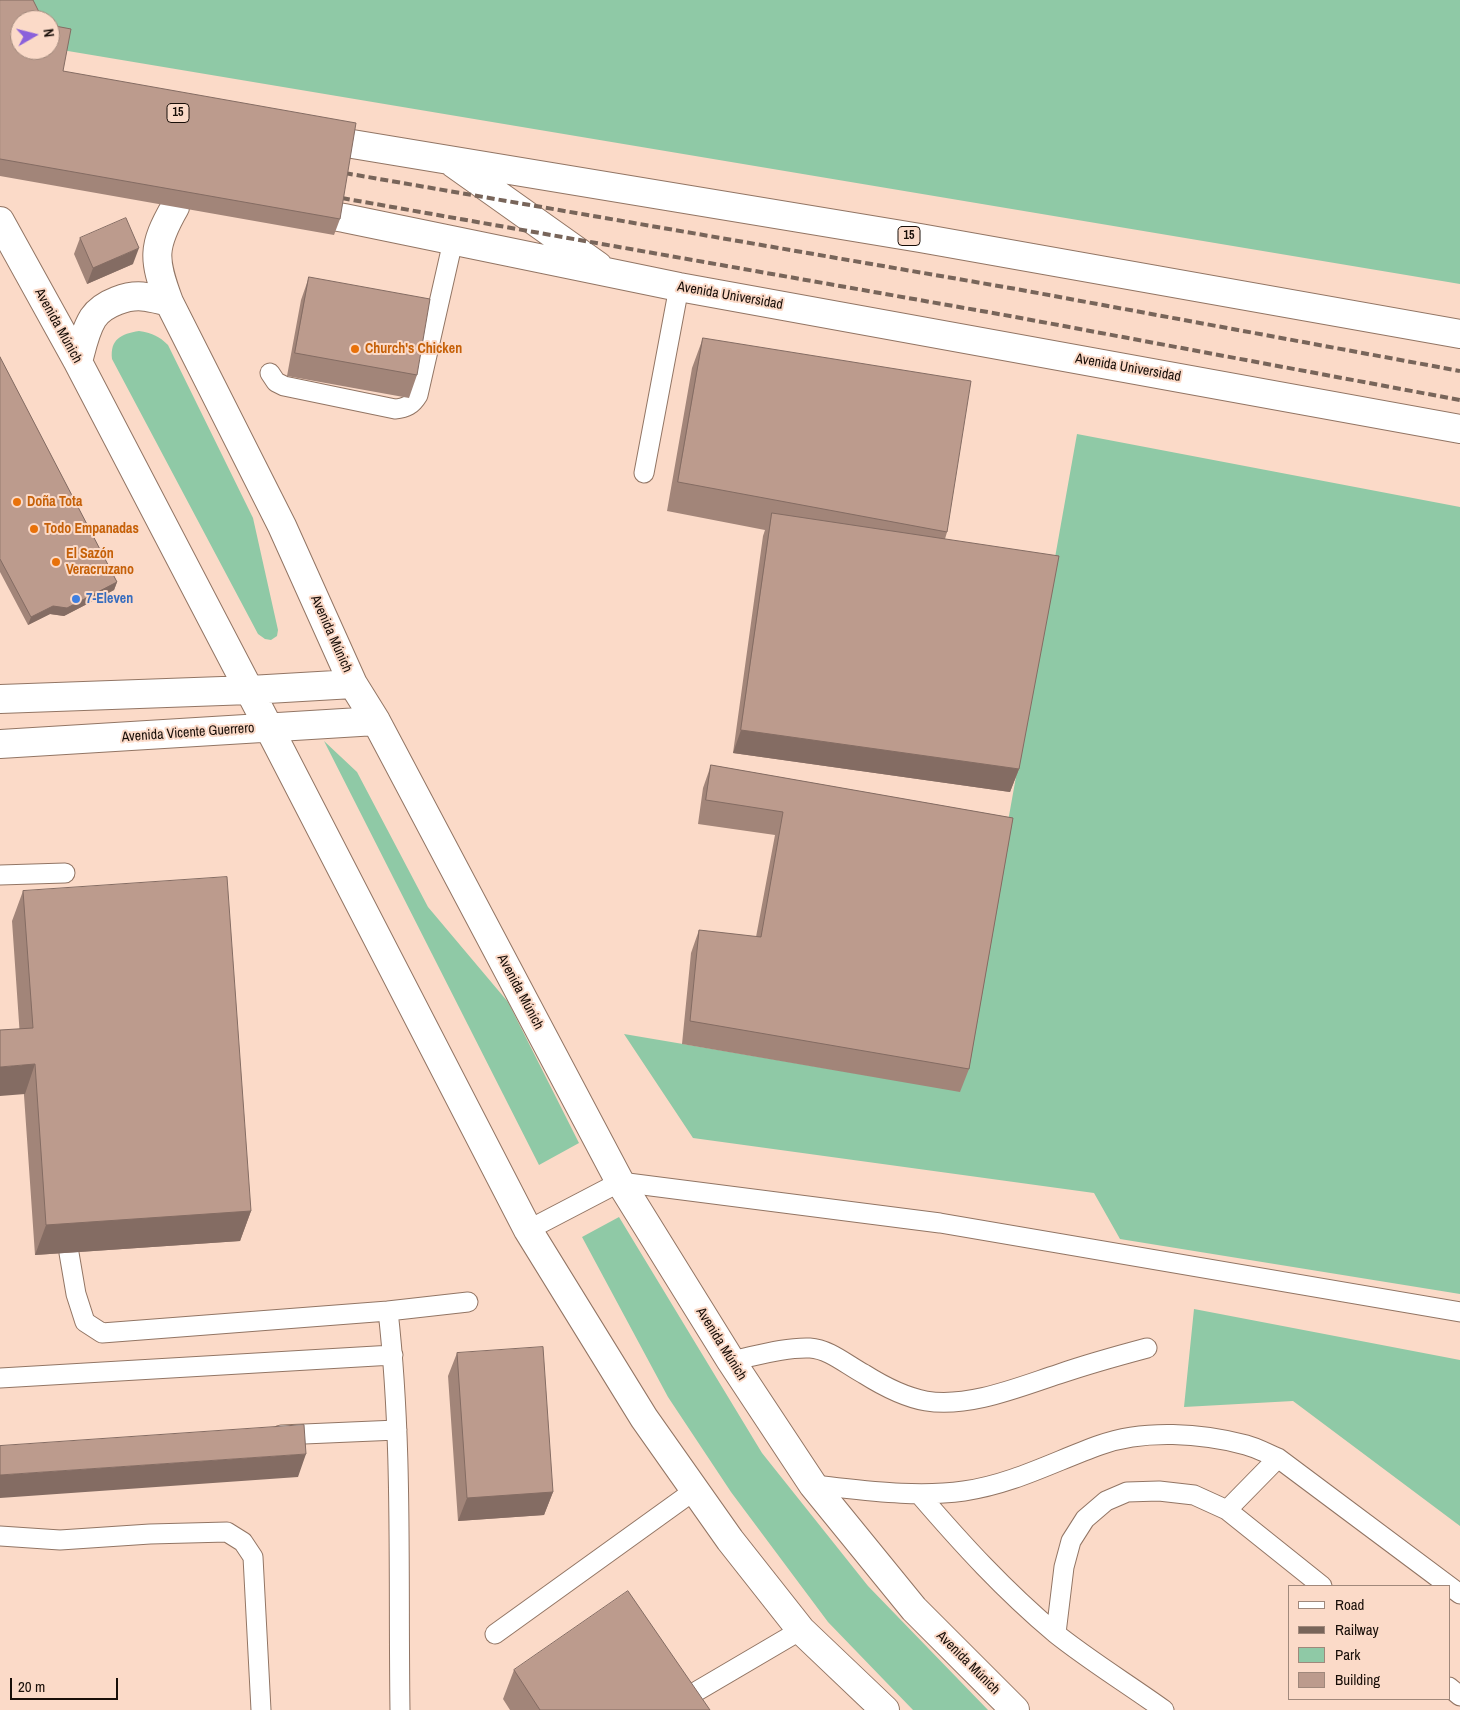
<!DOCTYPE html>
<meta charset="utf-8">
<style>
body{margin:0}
#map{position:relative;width:1460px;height:1710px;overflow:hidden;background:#fbdac8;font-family:"Archivo Narrow",sans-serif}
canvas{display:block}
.legend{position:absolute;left:1288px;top:1585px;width:162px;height:115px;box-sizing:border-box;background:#fbdac8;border:1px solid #a0887b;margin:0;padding:6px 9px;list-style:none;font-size:15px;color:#180e08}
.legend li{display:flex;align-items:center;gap:10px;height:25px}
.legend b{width:25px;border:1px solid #a0887b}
.north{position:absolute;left:10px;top:10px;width:50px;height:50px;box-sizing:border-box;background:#fbdac8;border:1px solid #a0887b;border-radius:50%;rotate:82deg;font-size:14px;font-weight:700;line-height:20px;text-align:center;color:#180e08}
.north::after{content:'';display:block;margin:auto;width:18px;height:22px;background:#8b61db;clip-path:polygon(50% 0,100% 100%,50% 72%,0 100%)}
.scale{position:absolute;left:10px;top:1678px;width:108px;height:22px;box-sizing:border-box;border:2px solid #180e08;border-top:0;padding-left:6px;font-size:15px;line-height:18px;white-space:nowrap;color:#180e08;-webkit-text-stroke:4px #fbdac8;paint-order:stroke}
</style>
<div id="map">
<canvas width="1460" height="1710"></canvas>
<ul class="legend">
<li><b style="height:6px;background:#fff"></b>Road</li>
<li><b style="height:6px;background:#78655a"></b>Railway</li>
<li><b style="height:14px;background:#8fc9a6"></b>Park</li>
<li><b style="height:14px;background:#bc9b8d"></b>Building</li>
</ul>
<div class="north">N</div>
<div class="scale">20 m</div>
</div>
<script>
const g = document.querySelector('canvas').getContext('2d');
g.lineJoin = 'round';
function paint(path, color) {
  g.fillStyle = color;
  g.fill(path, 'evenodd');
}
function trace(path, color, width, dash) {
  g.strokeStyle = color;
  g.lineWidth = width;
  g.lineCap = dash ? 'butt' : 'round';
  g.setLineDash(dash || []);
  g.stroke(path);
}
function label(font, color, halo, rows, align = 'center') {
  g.font = font + ' "Archivo Narrow",sans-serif';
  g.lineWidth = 4;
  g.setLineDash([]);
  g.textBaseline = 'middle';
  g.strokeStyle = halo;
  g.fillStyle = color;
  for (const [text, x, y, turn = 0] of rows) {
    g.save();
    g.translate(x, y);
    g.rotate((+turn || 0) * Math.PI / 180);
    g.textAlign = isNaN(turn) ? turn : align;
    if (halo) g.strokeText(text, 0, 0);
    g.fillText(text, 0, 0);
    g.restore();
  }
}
const green = new Path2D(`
 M0,0H1460V284L50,48V20H20Z
 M139,331C152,333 159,336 168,345L253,518L278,630L277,636L271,640L265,639L258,634L112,359C110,339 121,334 139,331Z
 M1077,434L1460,507V1294L1120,1239L1094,1193L693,1138L624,1034L960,1091Z
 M324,741L357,772L428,907L508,1002L579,1143L539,1165Z
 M619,1217L762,1453L868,1586L988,1710H913L828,1622L731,1492L668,1397L582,1237Z
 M1194,1309L1460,1360V1526L1293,1401L1184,1407Z`);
const lane = new Path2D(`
 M270,373L276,382L284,386L395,409C406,408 412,405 418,395L453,241
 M644,473L679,287
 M0,875L65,873
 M528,1230L620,1182L940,1223L1460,1312
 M69,1253L76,1294L85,1322L102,1333L388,1311C403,1443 398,1577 400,1710
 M388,1311L468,1302
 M731,1361C756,1356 784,1347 810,1348C829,1349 847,1365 864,1374C883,1386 904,1397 926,1401C969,1408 1019,1387 1059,1374C1088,1364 1117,1356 1147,1348
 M0,1378L393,1355
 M281,1435L397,1430
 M813,1485C863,1490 914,1498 964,1491C1013,1484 1055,1461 1100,1445C1144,1429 1202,1433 1246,1445C1257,1448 1268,1454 1278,1458L1460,1594
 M919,1494C962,1544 1004,1590 1055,1633C1090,1661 1128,1684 1164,1710
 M1227,1510L1278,1458
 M0,1536L60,1540L150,1534L227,1532L243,1542L253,1557L261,1710
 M1056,1633L1064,1567L1071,1541L1085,1519L1106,1501L1127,1492L1159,1491L1194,1495L1227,1510L1322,1586
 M495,1634L695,1490
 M1449,1687L1460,1696
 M675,1704L801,1630`);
const secondary = new Path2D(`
 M175,207C152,247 153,259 169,302L282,526L353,684L376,721L620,1182L731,1361L813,1485L914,1609L1015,1710
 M0,221L78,362L269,728L528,1230L644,1418L730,1540L801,1630L885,1710
 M78,362C82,347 85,331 93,318C103,303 129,294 146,297C153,298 161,300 169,302
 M0,699L250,690L353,684
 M0,744L376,721`);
const highway = new Path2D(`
 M316,138L920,238L1460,334
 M453,163L598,266
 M304,211L344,218L679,287L1460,429`);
const rail = new Path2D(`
 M333,171L1016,289L1460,371
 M330,196L1010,316L1460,400`);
const wall = new Path2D(`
 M0,0L63,71L340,219L334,235L0,176Z
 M80,238L133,264L87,284L74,254Z
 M309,277L417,375L409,398L287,376L301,300Z
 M703,338L947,532L945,539L1019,769L1010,792L733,753L763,536L765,530L667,511L692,368Z
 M0,357L117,582L114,590L64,616L50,614L28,625L0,572Z
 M711,765L1013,818L969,1069L960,1092L682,1044L691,953L699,930L756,937L775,835L698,824L703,788Z
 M23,891L251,1211L240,1241L35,1255L12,921Z
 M457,1353L553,1492L544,1515L458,1521L448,1376Z
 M514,1670L710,1710H510L503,1699Z`);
const shadedWall = new Path2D(`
 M139,248L133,264L87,284L93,268Z
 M117,582L114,590L64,616L50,614L28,625L31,617L53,606Z
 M741,730L1019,769L1010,792L733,753Z
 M35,1064L25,1094L0,1096V1067Z
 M251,1211L240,1241L35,1255L46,1225Z
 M306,1454L298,1477L0,1498V1475Z
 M553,1492L544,1515L458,1521L467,1498Z`);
const building = new Path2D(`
 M0,0H33L43,20H20V50H50V25L71,29L63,71L356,123L340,219L0,159Z
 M126,218L139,248L93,268L80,238Z
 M309,277L430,299L417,375L295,353Z
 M703,338L971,381L947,532L678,482Z
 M0,357L117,582L67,608L53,606L31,617L0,559Z
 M772,513L1059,556L1019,769L741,730Z
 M711,765L1013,818L969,1069L690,1021L699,930L761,937L783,812L706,800Z
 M227,877L251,1211L46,1225L35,1064L0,1067V1030L33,1028L23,891Z
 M543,1347L553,1492L467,1498L457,1353Z
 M304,1425L306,1454L0,1475V1446Z
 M628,1591L710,1710H540L514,1670Z`);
const markers = [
 [355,349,5,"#e8710a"],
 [17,502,5,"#e8710a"],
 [34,529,5,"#e8710a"],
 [56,562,5,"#e8710a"],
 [76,599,5,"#3f7fe0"]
];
const shields = [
 [178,113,22],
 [909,236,22]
];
const shieldNames = [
 ["15",178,113],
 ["15",909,236]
];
const streetNames = [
 ["Avenida Universidad",730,296,10],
 ["Avenida Múnich",58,326,61],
 ["Avenida Universidad",1128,368,10],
 ["Avenida Múnich",331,634,66],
 ["Avenida Vicente Guerrero",188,733,-4],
 ["Avenida Múnich",520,992,62],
 ["Avenida Múnich",721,1344,58],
 ["Avenida Múnich",968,1663,45]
];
const foodNames = [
 ["Church's Chicken",365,349],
 ["Doña Tota",27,502],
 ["Todo Empanadas",44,529],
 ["El Sazón",66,554],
 ["Veracruzano",66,570]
];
const shopNames = [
 ["7-Eleven",86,599]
];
paint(green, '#8fc9a6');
trace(lane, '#927564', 21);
trace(secondary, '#927564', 30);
trace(highway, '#927564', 30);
trace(lane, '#fff', 19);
trace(secondary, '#fff', 28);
trace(highway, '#fff', 28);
trace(rail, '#78655a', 4, [8, 4]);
paint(wall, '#a28579');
paint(shadedWall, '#846c63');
paint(building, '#bc9b8d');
trace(building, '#846c63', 1);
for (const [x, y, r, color] of markers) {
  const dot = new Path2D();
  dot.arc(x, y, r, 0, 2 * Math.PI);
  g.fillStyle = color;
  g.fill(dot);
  trace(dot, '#fbdac8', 2);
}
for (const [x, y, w] of shields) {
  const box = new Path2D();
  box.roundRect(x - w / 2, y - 9.5, w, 19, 4);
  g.fillStyle = '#fbdac8';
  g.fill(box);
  trace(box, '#180e08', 1);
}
label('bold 12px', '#180e08', null, shieldNames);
label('14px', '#180e08', '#fbdac8', streetNames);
label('bold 14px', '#c56008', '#fbdac8', foodNames, 'left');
label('bold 14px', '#366cbe', '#fbdac8', shopNames, 'left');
</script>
